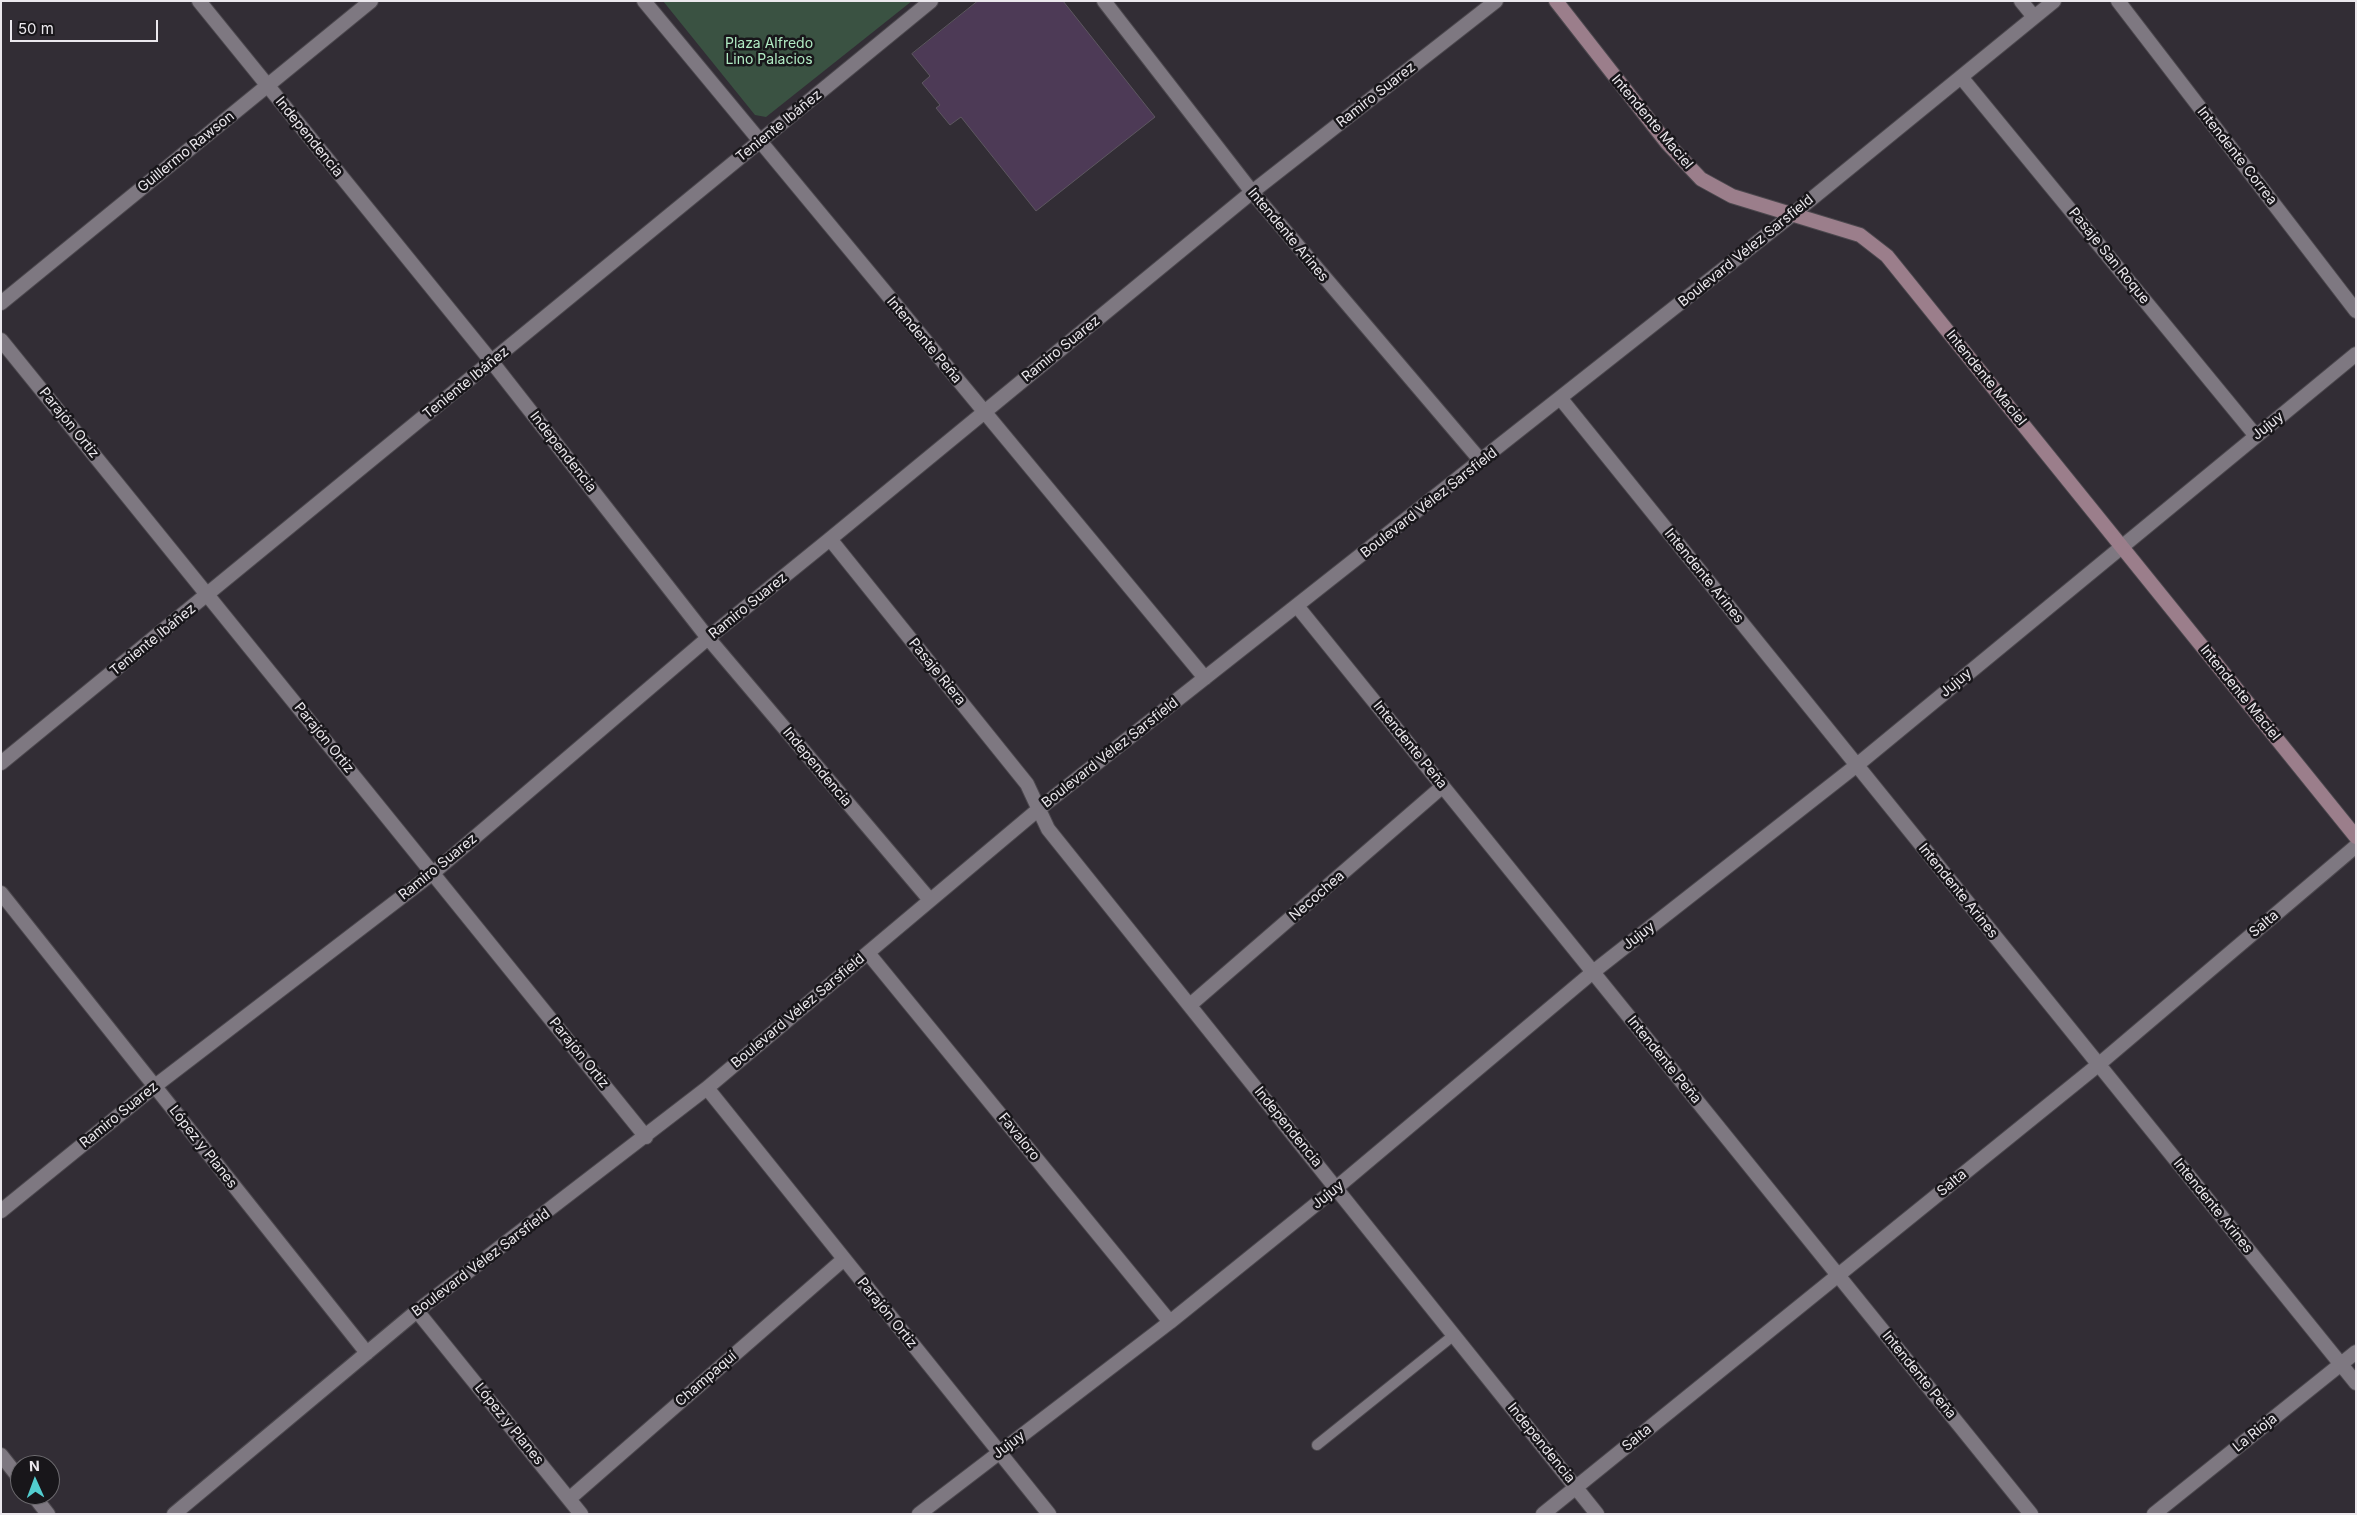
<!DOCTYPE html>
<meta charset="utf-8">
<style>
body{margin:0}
#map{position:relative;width:2357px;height:1515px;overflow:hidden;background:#322d35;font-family:Inter,sans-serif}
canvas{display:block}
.frame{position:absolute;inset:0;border:2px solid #ebe8ed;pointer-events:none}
.north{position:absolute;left:10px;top:1455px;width:50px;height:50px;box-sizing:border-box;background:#18161a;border:1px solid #6c6a6e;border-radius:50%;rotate:358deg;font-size:14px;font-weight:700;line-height:20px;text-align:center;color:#ebe8ed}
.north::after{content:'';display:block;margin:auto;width:18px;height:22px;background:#52cdcf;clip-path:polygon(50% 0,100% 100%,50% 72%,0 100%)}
.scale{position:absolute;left:10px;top:20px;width:148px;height:22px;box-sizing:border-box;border:2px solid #ebe8ed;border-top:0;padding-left:6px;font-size:15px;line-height:18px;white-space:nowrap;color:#ebe8ed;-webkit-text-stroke:4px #18161a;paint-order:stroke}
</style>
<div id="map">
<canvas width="2357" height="1515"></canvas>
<div class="frame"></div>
<div class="north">N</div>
<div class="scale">50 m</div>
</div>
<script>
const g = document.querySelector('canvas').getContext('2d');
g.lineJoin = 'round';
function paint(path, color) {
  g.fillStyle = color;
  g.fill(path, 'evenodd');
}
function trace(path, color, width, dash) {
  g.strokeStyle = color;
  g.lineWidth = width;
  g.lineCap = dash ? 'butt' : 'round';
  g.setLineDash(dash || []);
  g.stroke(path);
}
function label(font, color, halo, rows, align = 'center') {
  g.font = font + ' Inter,sans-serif';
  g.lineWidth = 5;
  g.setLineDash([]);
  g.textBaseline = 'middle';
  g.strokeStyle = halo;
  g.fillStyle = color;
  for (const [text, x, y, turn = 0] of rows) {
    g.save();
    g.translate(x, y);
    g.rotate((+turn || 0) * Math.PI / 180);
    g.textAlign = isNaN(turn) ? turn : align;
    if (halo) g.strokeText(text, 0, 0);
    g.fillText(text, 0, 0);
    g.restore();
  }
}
const green = new Path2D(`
 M663,1H912L766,117L755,115Z`);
const building = new Path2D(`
 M978,1H1063L1155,117L1036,211L961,117L950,125L936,108L940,105L922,83L930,76L912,54Z`);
const service = new Path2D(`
 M1317,1445L1454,1335`);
const minor = new Path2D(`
 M199,1L492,362L708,638L930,900
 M644,1L1205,678
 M1104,1L1252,192L1481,461
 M2021,1L2034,17
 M2118,1L2356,311
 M1961,77L2256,436
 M1,303L371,1
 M1,340L646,1137
 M1561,399L2356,1383
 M830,539L1027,784L1048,829L1597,1514
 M1297,606L2031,1514
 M1,763L931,1
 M1,893L367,1353
 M868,953L1170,1322
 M1190,1005L1443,786
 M707,1088L1049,1514
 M1,1211L155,1086L433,873L708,638L830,539L1252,192L1496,1
 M417,1311L581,1514
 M1,1455L20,1479
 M33,1495L48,1514
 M569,1499L844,1259
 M174,1514L417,1311L707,1088L1040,808L1793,214L2054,1
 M919,1514L1170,1322L1336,1188L1593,972L1857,765L2356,354
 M1543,1514L2098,1065L2356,846
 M2154,1514L2356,1352`);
const secondary = new Path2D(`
 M1556,1L1667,143L1701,179L1732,196L1860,235L1887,256L2356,837`);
const parkNames = [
 ["Plaza Alfredo",769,44],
 ["Lino Palacios",769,60]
];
const streetNames = [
 ["Ramiro Suarez",1376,95,-38],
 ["Intendente Maciel",1652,122,50],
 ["Teniente Ibáñez",779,126,-39],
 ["Independencia",309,137,51],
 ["Guillermo Rawson",186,152,-39],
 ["Intendente Correa",2237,156,52],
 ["Intendente Arines",1288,235,50],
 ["Boulevard Vélez Sarsfield",1746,251,-39],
 ["Pasaje San Roque",2109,256,51],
 ["Intendente Peña",924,340,50],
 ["Ramiro Suarez",1061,349,-39],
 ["Intendente Maciel",1986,378,51],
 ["Teniente Ibáñez",466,383,-39],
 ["Parajón Ortiz",69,423,51],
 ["Jujuy",2268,426,-39],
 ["Independencia",563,452,52],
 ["Boulevard Vélez Sarsfield",1429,503,-38],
 ["Intendente Arines",1704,576,51],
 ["Ramiro Suarez",748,606,-39],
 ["Teniente Ibáñez",153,640,-39],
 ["Pasaje Riera",937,672,51],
 ["Jujuy",1956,683,-40],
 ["Intendente Maciel",2240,693,51],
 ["Parajón Ortiz",324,738,51],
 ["Intendente Peña",1410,745,51],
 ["Boulevard Vélez Sarsfield",1110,753,-38],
 ["Independencia",817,767,50],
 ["Ramiro Suarez",438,867,-39],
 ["Intendente Arines",1958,891,51],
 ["Necochea",1317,896,-41],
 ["Salta",2264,924,-40],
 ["Jujuy",1639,936,-38],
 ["Boulevard Vélez Sarsfield",798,1011,-40],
 ["Parajón Ortiz",579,1053,51],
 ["Intendente Peña",1664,1060,51],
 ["Ramiro Suarez",119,1115,-39],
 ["Independencia",1288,1127,51],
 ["Favaloro",1019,1137,51],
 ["López y Planes",203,1147,52],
 ["Salta",1952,1183,-39],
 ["Jujuy",1328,1195,-39],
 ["Intendente Arines",2213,1206,51],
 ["Boulevard Vélez Sarsfield",481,1263,-37],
 ["Parajón Ortiz",887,1313,51],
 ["Intendente Peña",1919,1375,51],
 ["Champaquí",706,1379,-41],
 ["López y Planes",509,1424,51],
 ["La Rioja",2255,1433,-39],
 ["Salta",1637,1438,-39],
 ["Independencia",1541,1443,51],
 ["Jujuy",1009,1445,-37]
];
paint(green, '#3a5242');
paint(building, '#4d3a56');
trace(building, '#5d5760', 1);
trace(service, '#4c484e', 12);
trace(minor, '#4c484e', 16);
trace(secondary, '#4c484e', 16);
trace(service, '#7e7881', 10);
trace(minor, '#7e7881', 14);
trace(secondary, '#9b7e8b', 14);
label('14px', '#b0ebc3', '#18161a', parkNames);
label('14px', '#ebe8ed', '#18161a', streetNames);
</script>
